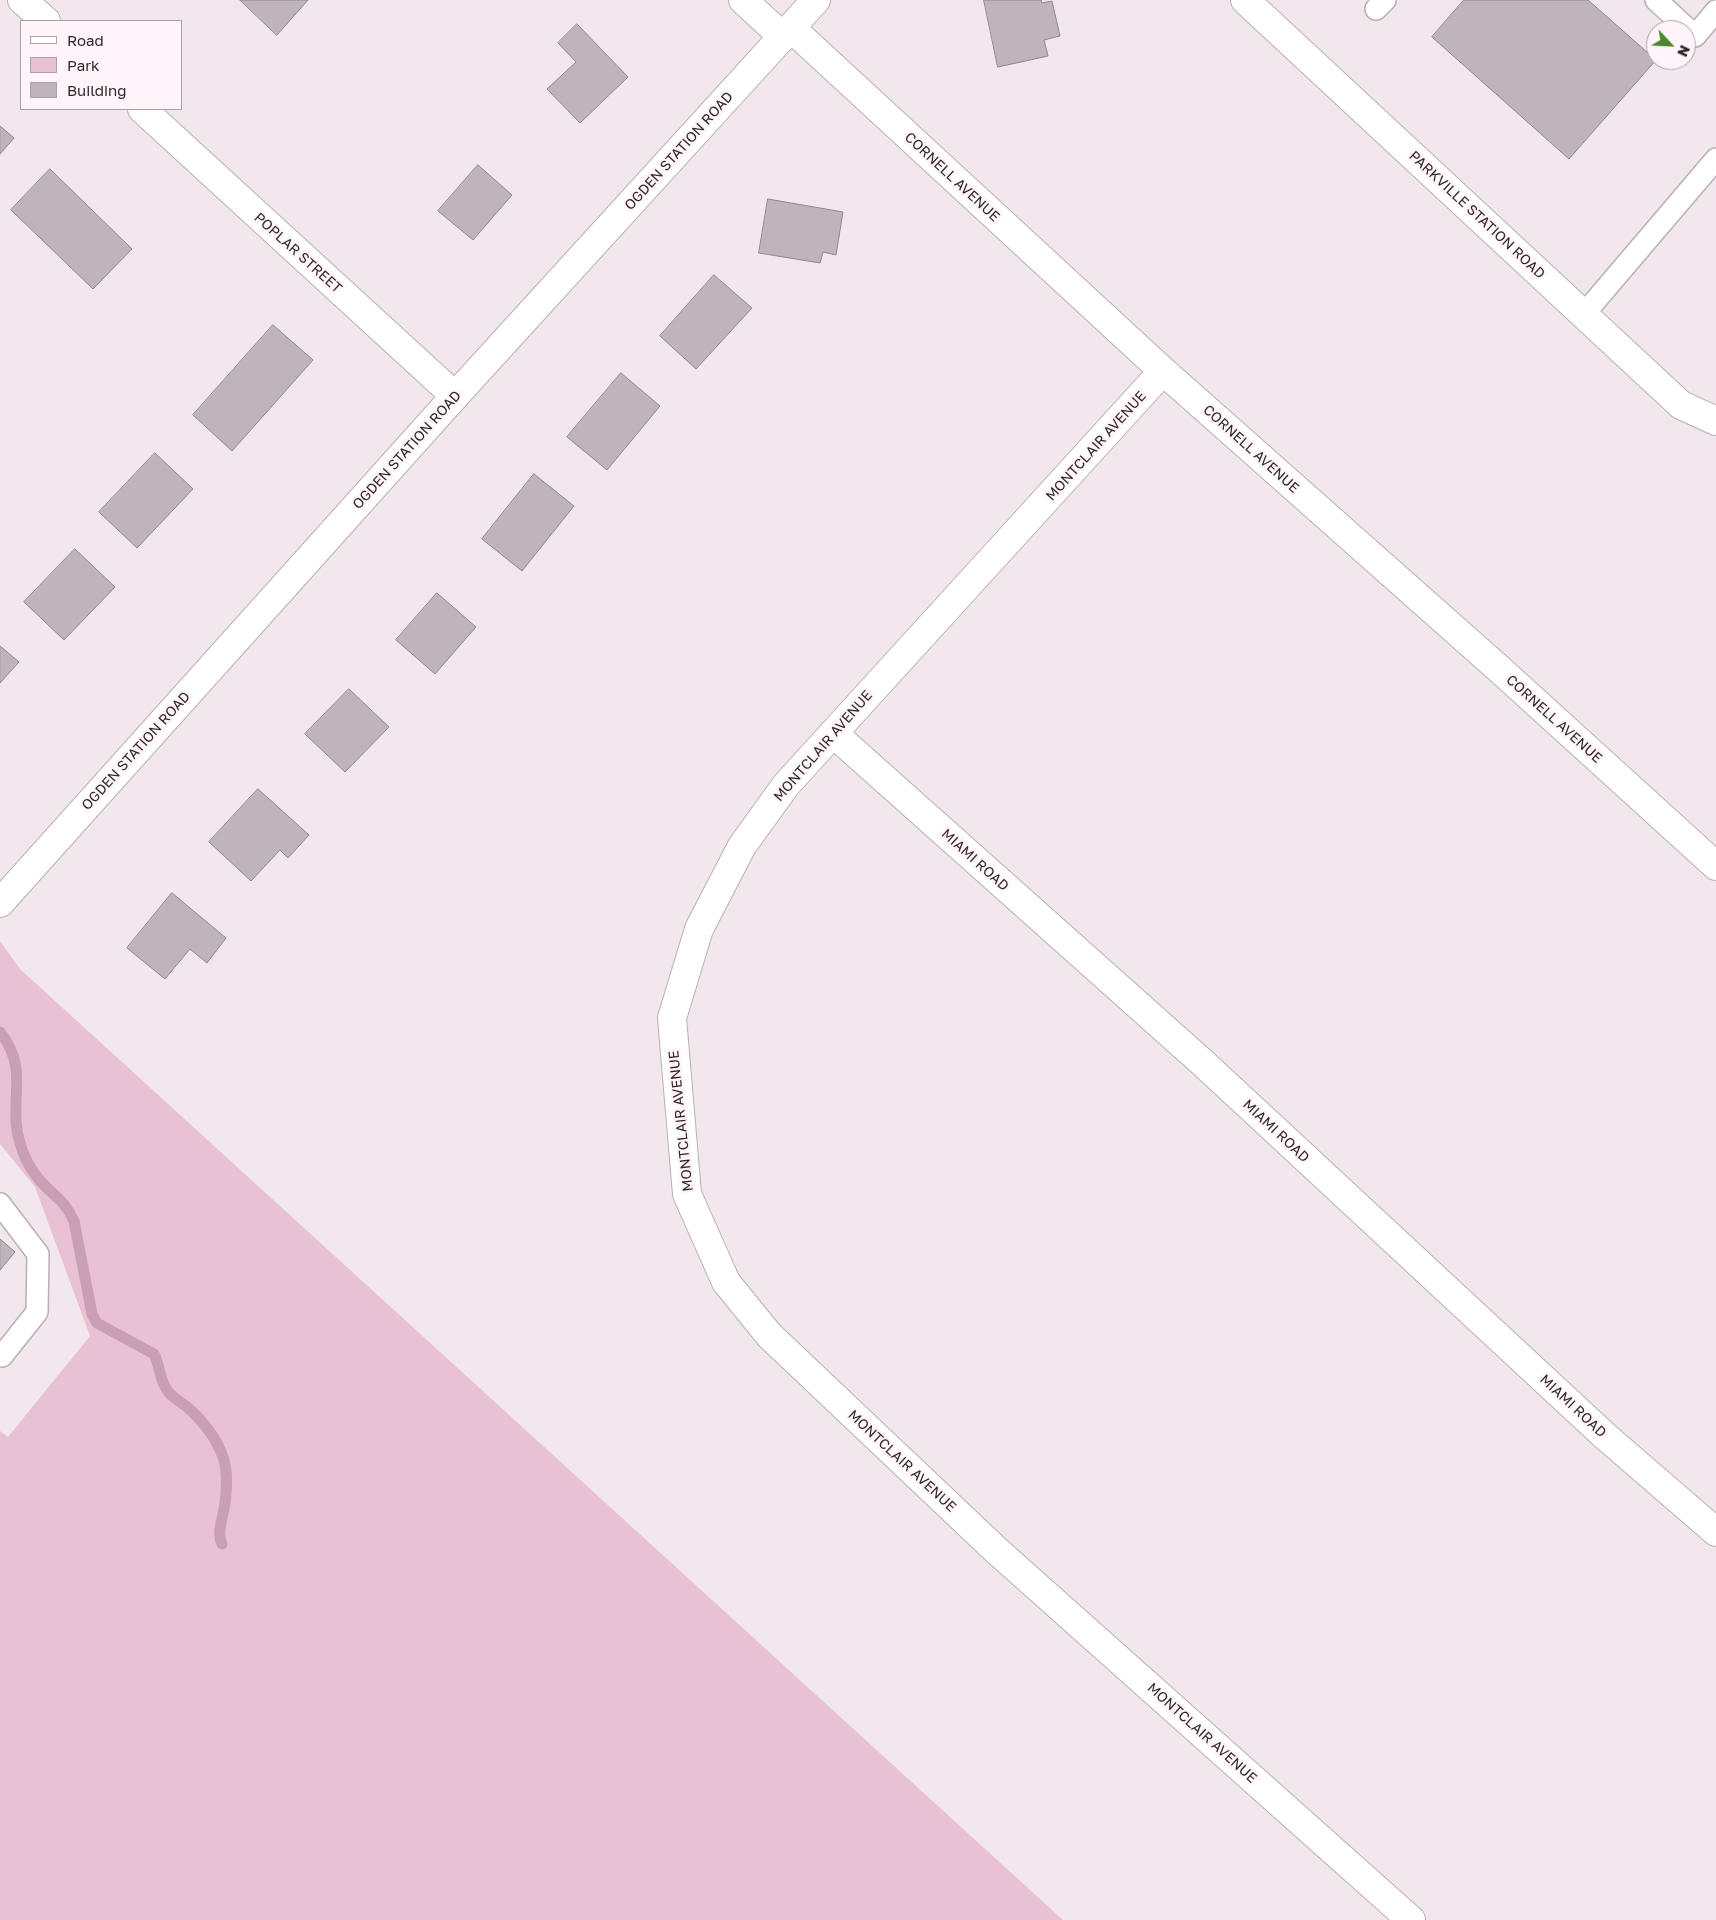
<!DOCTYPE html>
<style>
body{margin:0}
#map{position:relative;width:1716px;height:1920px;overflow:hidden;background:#f1e7ec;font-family:"Golos Text",sans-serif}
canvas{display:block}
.legend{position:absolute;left:20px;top:20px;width:162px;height:90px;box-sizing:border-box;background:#fff4f9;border:1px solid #aba2a6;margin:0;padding:6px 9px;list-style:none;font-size:15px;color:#2c282a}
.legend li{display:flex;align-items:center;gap:10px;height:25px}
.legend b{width:25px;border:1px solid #aba2a6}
.north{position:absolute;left:1646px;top:20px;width:50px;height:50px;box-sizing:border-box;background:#fff4f9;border:1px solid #aba2a6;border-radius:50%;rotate:115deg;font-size:14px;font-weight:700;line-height:20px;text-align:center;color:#2c282a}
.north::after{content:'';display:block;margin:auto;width:18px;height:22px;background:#48892a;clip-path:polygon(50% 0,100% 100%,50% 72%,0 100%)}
</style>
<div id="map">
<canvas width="1716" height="1920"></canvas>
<ul class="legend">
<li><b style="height:6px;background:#fff"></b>Road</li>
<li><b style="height:14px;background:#e8c2d4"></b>Park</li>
<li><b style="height:14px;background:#beb4b9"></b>Building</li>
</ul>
<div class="north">N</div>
</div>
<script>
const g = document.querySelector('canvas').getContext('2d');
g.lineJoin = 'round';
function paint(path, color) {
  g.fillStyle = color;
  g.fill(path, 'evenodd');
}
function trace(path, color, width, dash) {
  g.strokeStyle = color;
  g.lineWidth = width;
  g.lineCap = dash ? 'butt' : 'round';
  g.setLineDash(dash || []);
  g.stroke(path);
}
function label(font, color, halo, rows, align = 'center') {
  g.font = font + ' "Golos Text",sans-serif';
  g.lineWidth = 5;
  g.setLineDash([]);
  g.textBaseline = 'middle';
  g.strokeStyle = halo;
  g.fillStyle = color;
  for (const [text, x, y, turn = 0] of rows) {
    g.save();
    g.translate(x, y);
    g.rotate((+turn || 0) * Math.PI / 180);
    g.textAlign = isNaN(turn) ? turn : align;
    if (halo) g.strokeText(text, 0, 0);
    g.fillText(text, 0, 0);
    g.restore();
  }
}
const green = new Path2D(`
 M0,941L20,969L1063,1920H0V1431L8,1437L90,1336L35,1187L0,1144Z`);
const stream = new Path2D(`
 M0,1032C31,1071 7,1102 20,1143C23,1154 30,1168 37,1177C51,1195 64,1198 74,1221L92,1314L97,1323L154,1354C160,1365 159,1379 167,1390C171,1397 181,1402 187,1407C203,1421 216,1437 223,1457C228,1472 227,1487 225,1503C224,1515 216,1532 222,1544`);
const building = new Path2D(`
 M240,0H308L277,35Z
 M984,0H1041L1042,3L1052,1L1060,36L1044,40L1048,56L998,67Z
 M1464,0H1588L1656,60L1569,159L1432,37Z
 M577,24L628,77L580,123L547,89L576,62L558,43Z
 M0,126L14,138L0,154Z
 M478,165L512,195L473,240L438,211Z
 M50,169L132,249L93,289L11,210Z
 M768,199L843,212L836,255L823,252L820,263L759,253Z
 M714,275L752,308L696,369L660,336Z
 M273,325L313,360L232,451L193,415Z
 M621,373L660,406L607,470L567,437Z
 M155,453L193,489L137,548L99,512Z
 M534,474L574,506L522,571L482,539Z
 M75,549L115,587L64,640L24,602Z
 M437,593L476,627L435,674L396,640Z
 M0,646L19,662L0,683Z
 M349,689L389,727L345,772L305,734Z
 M258,789L309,835L288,858L280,850L251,881L209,842Z
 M172,893L226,938L207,963L190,949L165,979L127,948Z
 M0,1239L15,1252L0,1270Z`);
const service = new Path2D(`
 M1656,0L1695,36L1716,11
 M1376,9L1385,0
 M1584,314L1716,159
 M0,1204L38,1254L37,1312L2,1356L0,1355`);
const minor = new Path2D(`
 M22,0L46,21
 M743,0L783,37
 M791,28L1163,371L1497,667L1716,866
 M142,109L455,396
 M1163,371L786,785L742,846L699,929L672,1018L687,1194L726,1282L769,1335L996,1550L1411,1920
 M833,733L1203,1063L1605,1436L1716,1532`);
const tertiary = new Path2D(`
 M0,903L455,396L816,0`);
const secondary = new Path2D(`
 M1245,0L1681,405L1716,421`);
const streetNames = [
 ["OGDEN STATION ROAD",679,151,-48],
 ["CORNELL AVENUE",952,177,43],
 ["PARKVILLE STATION ROAD",1477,215,43],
 ["POPLAR STREET",298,253,42],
 ["MONTCLAIR AVENUE",1096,446,-48],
 ["CORNELL AVENUE",1251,449,42],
 ["OGDEN STATION ROAD",407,450,-48],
 ["CORNELL AVENUE",1554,719,42],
 ["MONTCLAIR AVENUE",823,746,-49],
 ["OGDEN STATION ROAD",136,751,-48],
 ["MIAMI ROAD",975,860,42],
 ["MONTCLAIR AVENUE",681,1121,-96],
 ["MIAMI ROAD",1276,1131,43],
 ["MIAMI ROAD",1573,1406,43],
 ["MONTCLAIR AVENUE",902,1461,43],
 ["MONTCLAIR AVENUE",1202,1733,42]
];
paint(green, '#e8c2d4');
trace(stream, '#ca9eb4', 11);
paint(building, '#beb4b9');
trace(building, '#90878b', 1);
trace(service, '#b9afb4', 24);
trace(minor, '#b9afb4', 30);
trace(tertiary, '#b9afb4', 30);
trace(secondary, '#b9afb4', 30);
trace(service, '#fff', 21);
trace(minor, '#fff', 28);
trace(tertiary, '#fff', 28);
trace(secondary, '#fff', 28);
label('14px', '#2c282a', '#fff4f9', streetNames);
</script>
